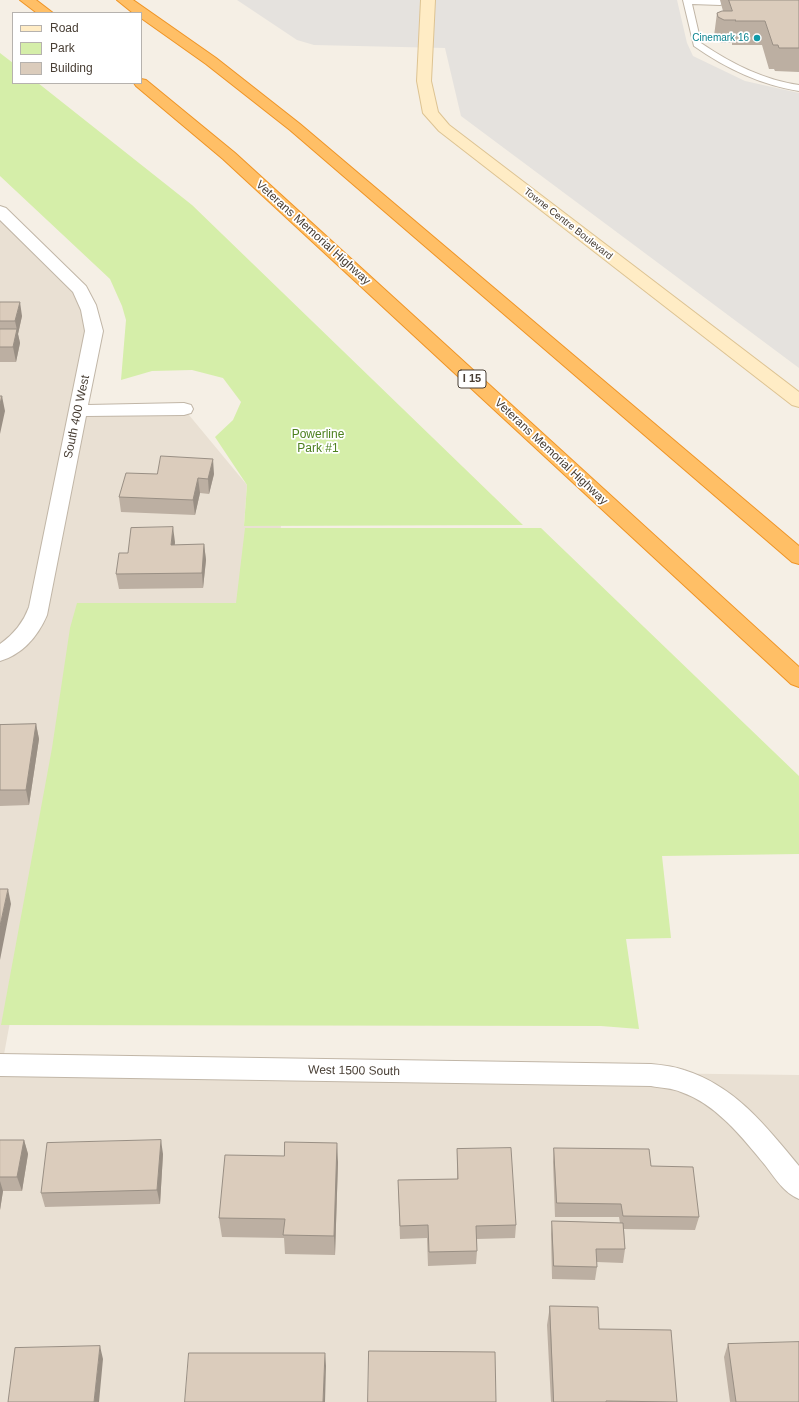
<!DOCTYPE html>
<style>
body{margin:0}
#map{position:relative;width:799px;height:1402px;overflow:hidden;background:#f5efe5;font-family:Arial,sans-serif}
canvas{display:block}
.legend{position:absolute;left:12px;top:12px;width:130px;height:72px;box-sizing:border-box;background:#fff;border:1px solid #b6b2ae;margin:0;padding:5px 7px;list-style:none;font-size:12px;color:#483e34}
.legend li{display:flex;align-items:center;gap:8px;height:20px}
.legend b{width:20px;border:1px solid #b6b2ae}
</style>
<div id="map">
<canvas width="799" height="1402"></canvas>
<ul class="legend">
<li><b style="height:5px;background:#ffecc5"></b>Road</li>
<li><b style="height:11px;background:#d5eea9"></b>Park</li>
<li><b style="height:11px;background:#dbccbc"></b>Building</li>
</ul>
</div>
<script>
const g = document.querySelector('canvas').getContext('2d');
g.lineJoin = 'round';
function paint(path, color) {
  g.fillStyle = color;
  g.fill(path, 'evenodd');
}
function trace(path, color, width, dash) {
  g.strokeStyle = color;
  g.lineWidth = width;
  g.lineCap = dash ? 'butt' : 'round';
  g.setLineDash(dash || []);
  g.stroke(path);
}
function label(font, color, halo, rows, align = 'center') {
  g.font = font + ' Arial,sans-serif';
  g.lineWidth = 3.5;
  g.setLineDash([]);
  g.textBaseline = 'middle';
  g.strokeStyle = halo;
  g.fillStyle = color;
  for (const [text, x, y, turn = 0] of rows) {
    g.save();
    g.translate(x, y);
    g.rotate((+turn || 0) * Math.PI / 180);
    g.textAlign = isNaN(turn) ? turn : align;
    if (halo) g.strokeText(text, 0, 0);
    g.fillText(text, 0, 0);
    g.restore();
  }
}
const residential = new Path2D(`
 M0,211L88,303L78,410L184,409L247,485L244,526H281L271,608L86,614L2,1065L799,1075V1402H0Z`);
const green = new Path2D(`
 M0,53L13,63V83H38L192,205L523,525L244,526L247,485L215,437L233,420L241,402L223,378L192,370L152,371L121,380L126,320L122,306L110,279L0,176Z
 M245,528H541L799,776V854L662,856L671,938L626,939L639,1029L601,1026L1,1025L52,748L70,628L77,603H236Z`);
const parking = new Path2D(`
 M237,0H677L687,43L693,56L745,81L799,93V368L461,116L445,48L314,45L297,40Z`);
const lane = new Path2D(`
 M683,0H723V4L720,5L692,4L701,43C730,63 764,80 799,85V91C761,85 725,68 694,46Z`);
const street = new Path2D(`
 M0,206L6,208L86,286L96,305L103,331L88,405L184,403L191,405L193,409L191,413L184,415L86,416L47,615C38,636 23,654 0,661V644C14,634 23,623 29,607L85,331L81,310L73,292L0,220Z
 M0,1054L651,1064C662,1065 673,1066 684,1070C735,1086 766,1126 799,1166V1199C784,1193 775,1178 765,1165C742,1137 716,1104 681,1092C672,1088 661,1088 651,1086L0,1076Z`);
const secondary = new Path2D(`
 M421,0H435L431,81L438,112L449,125L799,392V407L792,405L439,131L423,113L417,81Z`);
const highway = new Path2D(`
 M20,0H36L53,13H37Z
 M117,0H133L216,58L300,124L799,546V564L792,562L290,130L206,64L141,18V13H133Z
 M141,79L146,80L235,153L799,667V687L791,684L223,159L136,86L134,83H141Z`);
const wall = new Path2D(`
 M720,0H799V72L775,71L774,69H769L762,45H732V43H721L715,40L714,36L717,13L723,11Z
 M0,302L22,316L18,334L20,343L16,362H0Z
 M157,474H214L209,494L200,493L195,515L121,512L119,497Z
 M175,542V545L204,544L206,560L203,588L119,589L116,574L128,553Z
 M36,724L39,739L29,805L0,806V725Z
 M0,1140H24L28,1154L22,1191H3L0,1210Z
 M554,1148L651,1166L699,1217L695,1230L624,1229L625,1249L623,1263L597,1262V1267L595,1280L552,1279L551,1234L552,1221L620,1223L619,1217H555L553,1162Z
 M457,1149L516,1225L515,1238L477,1239V1251L476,1264L428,1266L427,1238L400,1239L398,1180L457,1179Z
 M163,1154L160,1204L45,1207L41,1193Z
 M338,1162L335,1255L285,1254L284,1238L222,1237L219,1218Z
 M550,1306L677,1402H551L547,1325Z
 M728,1344L799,1402H730L724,1357Z`);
const shadedWall = new Path2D(`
 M20,302L22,316L18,334L20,343L16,362L13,347L17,330L15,321Z
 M2,396L5,411L0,434V404Z
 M213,459L214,474L209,494L208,479Z
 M198,478L200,493L195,515L193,500Z
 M173,527L175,542L173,560L171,545Z
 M204,544L206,560L203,588L202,573Z
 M36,724L39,739L29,805L26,790Z
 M8,889L11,904L0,960V926Z
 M24,1140L28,1154L22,1191L17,1177Z
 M161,1140L163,1154L160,1204L157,1190Z
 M337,1143L338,1162L335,1255L334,1236Z
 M0,1181L3,1191L0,1210Z
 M100,1346L103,1359L99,1402H94Z
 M325,1353L326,1366L325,1402H323Z`);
const building = new Path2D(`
 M729,0H799V48H779L778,45H773L765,21H735L736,20H724L718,17L717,13L722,11H732Z
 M0,302H20L15,321H0Z
 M0,329H17L13,347H0Z
 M0,396H2L0,404Z
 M161,456L213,459L208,479L198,478L193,500L119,497L126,473L157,474Z
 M173,527L171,545L204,544L202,573L116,574L119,553H128L131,528Z
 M36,724L26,790H0V725Z
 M0,889H8L0,926Z
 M0,1140H24L17,1177H0Z
 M161,1140L157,1190L41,1193L47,1143Z
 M285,1142L337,1143L334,1236L283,1235L285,1219L219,1218L225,1155L284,1156Z
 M511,1148L516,1225L476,1226L477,1251L429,1252L428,1225L400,1226L398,1180L458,1179L457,1149Z
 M554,1148L649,1149L651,1166L693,1167L699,1217L623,1216L621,1204L557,1203Z
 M552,1221L623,1223L625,1249H596L597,1267L554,1266Z
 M550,1306L598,1307L599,1329L671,1330L677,1402L606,1401V1402H554Z
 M799,1342V1402H736L728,1344Z
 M100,1346L94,1402H8L15,1348Z
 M369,1351L495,1352L496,1402H368Z
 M189,1353H325L323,1402H185Z`);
const markers = [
 [757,38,4,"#0f9aa8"]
];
const farCulturenames = [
 ["Cinemark 16",749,38]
];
const farStreetnames = [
 ["Towne Centre Boulevard",568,224,38]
];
const shields = [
 [472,379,28]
];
const shieldNames = [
 ["I 15",472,379]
];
const streetNames = [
 ["Veterans Memorial Highway",313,233,42],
 ["South 400 West",77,417,-78],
 ["Veterans Memorial Highway",551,452,43],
 ["West 1500 South",354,1071,1]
];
const parkNames = [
 ["Powerline",318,435],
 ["Park #1",318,449]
];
paint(residential, '#e9e0d3');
paint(green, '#d5eea9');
paint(parking, '#e5e2de');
trace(lane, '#c1b6a7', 2);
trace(street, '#c1b6a7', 2);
trace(secondary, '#ddc392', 2);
trace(highway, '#ef9425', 2);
paint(lane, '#fff');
paint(street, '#fff');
paint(secondary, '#ffecc5');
paint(highway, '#ffbf66');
paint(wall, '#bcafa2');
paint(shadedWall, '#998f84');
paint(building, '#dbccbc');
trace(building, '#998f84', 1);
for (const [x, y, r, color] of markers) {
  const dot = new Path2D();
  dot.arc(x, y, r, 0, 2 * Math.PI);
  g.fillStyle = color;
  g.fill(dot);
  trace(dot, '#fff', 1.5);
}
label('10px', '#0d838f', '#fff', farCulturenames, 'right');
label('10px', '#483e34', '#fff', farStreetnames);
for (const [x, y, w] of shields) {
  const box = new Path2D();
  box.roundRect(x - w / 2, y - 9, w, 18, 3);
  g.fillStyle = '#fff';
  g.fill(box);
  trace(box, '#483e34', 1);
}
label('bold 11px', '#483e34', null, shieldNames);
label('12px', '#483e34', '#fff', streetNames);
label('12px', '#4d8120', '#fff', parkNames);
</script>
